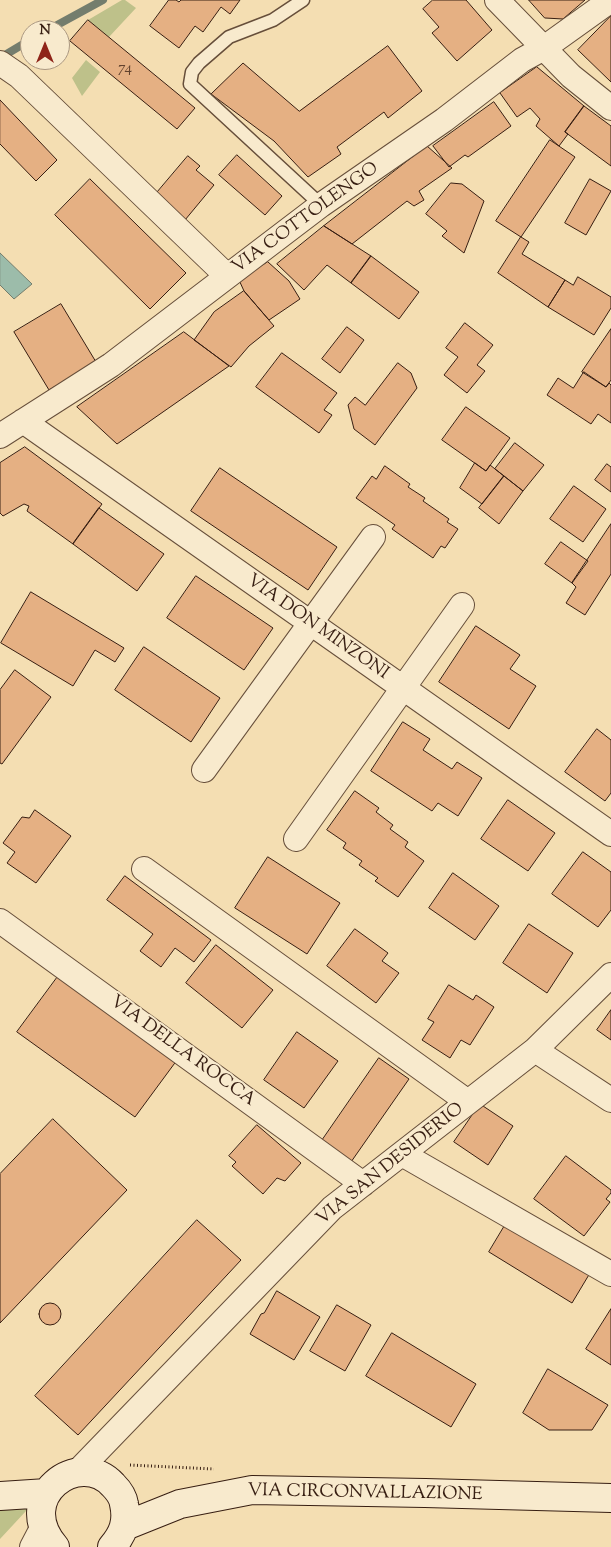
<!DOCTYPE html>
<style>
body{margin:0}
#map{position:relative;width:611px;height:1547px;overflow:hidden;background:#f4deb2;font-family:"Sorts Mill Goudy",serif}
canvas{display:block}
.north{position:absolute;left:20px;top:20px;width:50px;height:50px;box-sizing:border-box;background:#f8eacd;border:1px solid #ab9882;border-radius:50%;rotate:0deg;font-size:14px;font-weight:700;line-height:20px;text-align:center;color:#371e12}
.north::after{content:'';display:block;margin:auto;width:18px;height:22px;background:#8f2418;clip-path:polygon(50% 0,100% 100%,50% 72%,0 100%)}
</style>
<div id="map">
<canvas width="611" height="1547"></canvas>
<div class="north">N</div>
</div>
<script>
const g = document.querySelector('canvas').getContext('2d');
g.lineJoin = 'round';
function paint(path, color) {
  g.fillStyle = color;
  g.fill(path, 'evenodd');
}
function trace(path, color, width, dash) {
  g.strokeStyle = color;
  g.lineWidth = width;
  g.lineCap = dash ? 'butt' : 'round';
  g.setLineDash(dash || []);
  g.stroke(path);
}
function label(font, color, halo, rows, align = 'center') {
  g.font = font + ' "Sorts Mill Goudy",serif';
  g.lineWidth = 4;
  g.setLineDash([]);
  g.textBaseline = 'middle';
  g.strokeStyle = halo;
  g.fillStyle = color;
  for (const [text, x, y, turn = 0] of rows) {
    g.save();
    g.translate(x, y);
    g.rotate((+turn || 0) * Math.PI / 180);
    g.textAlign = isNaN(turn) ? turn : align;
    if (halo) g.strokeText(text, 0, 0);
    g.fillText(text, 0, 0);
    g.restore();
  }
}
const green = new Path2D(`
 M122,0H125L136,8L109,37L88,20Z
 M86,60L100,72L82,96L72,78Z
 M0,1504L27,1505L26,1511L0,1539Z`);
const water = new Path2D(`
 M0,253L32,284L14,299L0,285Z`);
const stream = new Path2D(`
 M48,30L103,0
 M0,58L30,40`);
const building = new Path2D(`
 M169,0H176L179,2L181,0H240L230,14L221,7L203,32L195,26L179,48L150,26Z
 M433,0H466L492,30L457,61L432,33L439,27L423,9Z
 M529,0H585L563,19L545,18Z
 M611,16V82L578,50Z
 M88,20L195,108L177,129L70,41Z
 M388,46L422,91L388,118L384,112L337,147L341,154L308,177L274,141L211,94L243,63L299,111Z
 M537,67L584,106L565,132L568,134L559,146L536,126L540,119L530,108L517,117L500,93Z
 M0,100L57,160L36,181L0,144Z
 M494,102L511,126L468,157L465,155L449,167L433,146Z
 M584,106L611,126V166L565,132Z
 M550,140L575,157L521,237L496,221Z
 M427,146L452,168L419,191L424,200L414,206L407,201L352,244L324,226Z
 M237,155L282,196L265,215L219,175Z
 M188,156L200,166L196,170L214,185L185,220L155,195Z
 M90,179L186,273L150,309L55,215Z
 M590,179L611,191L586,235L565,223Z
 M451,183L462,184L484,201L464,253L442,236L447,231L426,214Z
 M324,226L371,256L351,283L327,265L304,290L277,264Z
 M521,237L529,242L522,254L565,280L548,307L498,273Z
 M371,256L419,292L399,319L351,283Z
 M268,262L289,281L300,299L269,320L244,291L239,280Z
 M578,277L611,297V308L594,335L548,307L565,280L573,285Z
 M244,291L274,326L249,346L231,367L194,340L214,312Z
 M61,304L96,362L49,390L14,332Z
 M465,323L493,345L477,365L485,371L467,393L444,375L458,357L446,348Z
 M347,327L364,340L340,373L322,359Z
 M611,329V380L606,387L582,372Z
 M184,332L229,366L117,444L77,407Z
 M282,353L337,393L324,410L332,415L319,433L256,387Z
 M398,363L411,373L417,388L375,445L354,429L348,405L355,397L365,405Z
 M584,372L606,387L609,383L611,385V423L598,414L591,424L547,395L558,378L573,388Z
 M466,407L510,438L486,471L442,440Z
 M515,443L544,465L523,491L495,469Z
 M25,447L102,504L73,544L27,511L29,506L24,504L3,516L0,513V463Z
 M475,463L486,471L490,465L504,476L482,504L460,488Z
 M607,464L611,467V492L595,480Z
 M385,466L410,484L408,487L425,498L423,501L449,519L447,522L458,529L445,548L441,546L433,558L392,529L395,525L356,498L372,476L376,479Z
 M220,468L337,547L308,590L191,511Z
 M504,476L523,491L499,524L479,508Z
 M574,486L606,509L583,542L550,519Z
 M99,508L164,554L137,591L73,544Z
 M611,524V574L585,615L566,603L576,587L572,583Z
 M561,542L588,561L572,583L545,564Z
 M196,576L273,628L244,670L167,618Z
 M31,592L124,648L115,662L95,650L73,686L1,643Z
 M476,626L520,655L510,669L536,686L509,729L439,682Z
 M144,647L220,698L191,742L115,690Z
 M15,670L51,697L2,764L0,763V690Z
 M403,722L430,739L423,750L452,769L457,762L482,778L458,816L438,803L432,811L371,771Z
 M597,729L611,740V793L605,801L565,772Z
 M355,791L379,808L376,812L393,825L390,829L408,842L405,847L424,861L398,897L375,881L378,878L359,865L362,861L343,848L346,843L327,830Z
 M508,800L555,833L528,871L481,839Z
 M35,810L71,836L36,883L7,863L15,852L3,843L22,817L29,818Z
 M583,852L611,872V910L598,927L552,894Z
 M268,857L340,903L307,954L235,908Z
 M453,873L499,906L475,940L429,908Z
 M125,876L211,940L194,962L175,948L161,967L140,951L153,934L107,900Z
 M529,924L573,953L547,993L503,963Z
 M355,929L388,953L382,961L399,973L376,1003L327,966Z
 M216,945L273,990L242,1028L186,983Z
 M62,971L180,1056L135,1117L17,1032Z
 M449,985L473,1000L476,995L494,1007L470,1045L461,1040L450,1058L422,1040L434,1022L428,1019Z
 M611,1010V1040L597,1030Z
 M297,1032L338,1061L304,1108L264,1080Z
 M379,1058L409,1079L351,1162L321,1142Z
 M480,1104L513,1126L488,1165L454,1142Z
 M53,1119L127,1190L0,1323V1174Z
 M257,1125L301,1163L285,1181L277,1178L263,1194L232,1166L236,1162L229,1156Z
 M566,1156L611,1190V1193L606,1199L610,1202L584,1236L534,1199Z
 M197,1220L241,1260L78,1435L35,1396Z
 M507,1222L590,1273L572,1303L489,1252Z
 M277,1291L320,1317L294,1360L250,1334L261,1314L264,1313Z
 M39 1314a11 11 0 1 1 22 0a11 11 0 1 1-22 0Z
 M337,1305L371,1325L345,1371L310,1351Z
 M611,1309V1365L586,1349Z
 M392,1333L476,1384L451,1427L366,1376Z
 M548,1369L608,1405L592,1430H549L523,1413Z`);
const path = new Path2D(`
 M130,1465L214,1469`);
const lane = new Path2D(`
 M303,0L273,20L229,37L199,63L192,72L190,84L321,205`);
const street = new Path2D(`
 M497,0L571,76L611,108
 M0,63L19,76L227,276
 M23,421L611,834
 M0,436L111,365L321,205L444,120L522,60L544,48L611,0
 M204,770L373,537
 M296,839L462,605
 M144,869L468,1102
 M0,921L363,1184
 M535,1050L611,1100
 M402,1154L611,1274
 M76,1473L332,1208L535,1050L611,975
 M32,1547L42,1528`);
const secondary = new Path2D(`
 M0,1496L47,1493
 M125,1526L180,1504L252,1490L425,1493L611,1498
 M55,1547C12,1497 79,1448 113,1485C118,1490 123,1497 124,1504C128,1522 123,1534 112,1547`);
const numberNames = [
 ["74",125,69]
];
const streetNames = [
 ["VIA COTTOLENGO",306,219,-36],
 ["VIA DON MINZONI",317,628,35],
 ["VIA DELLA ROCCA",182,1052,36],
 ["VIA SAN DESIDERIO",391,1165,-39],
 ["VIA CIRCONVALLAZIONE",365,1494,1]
];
paint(green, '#bec18a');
paint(water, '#9cbcaa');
trace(water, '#747d6d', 1);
trace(stream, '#747d6d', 8);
paint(building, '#e5b083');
trace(building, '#371e12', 1);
trace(lane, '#664e3a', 15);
trace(street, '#664e3a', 26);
trace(secondary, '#371e12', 30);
trace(path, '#371e12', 3, [1, 2.5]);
trace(lane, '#f8eacd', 12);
trace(street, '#f8eacd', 24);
trace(secondary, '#f8eacd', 28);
label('15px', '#62422e', null, numberNames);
label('18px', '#371e12', '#f8eacd', streetNames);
</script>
